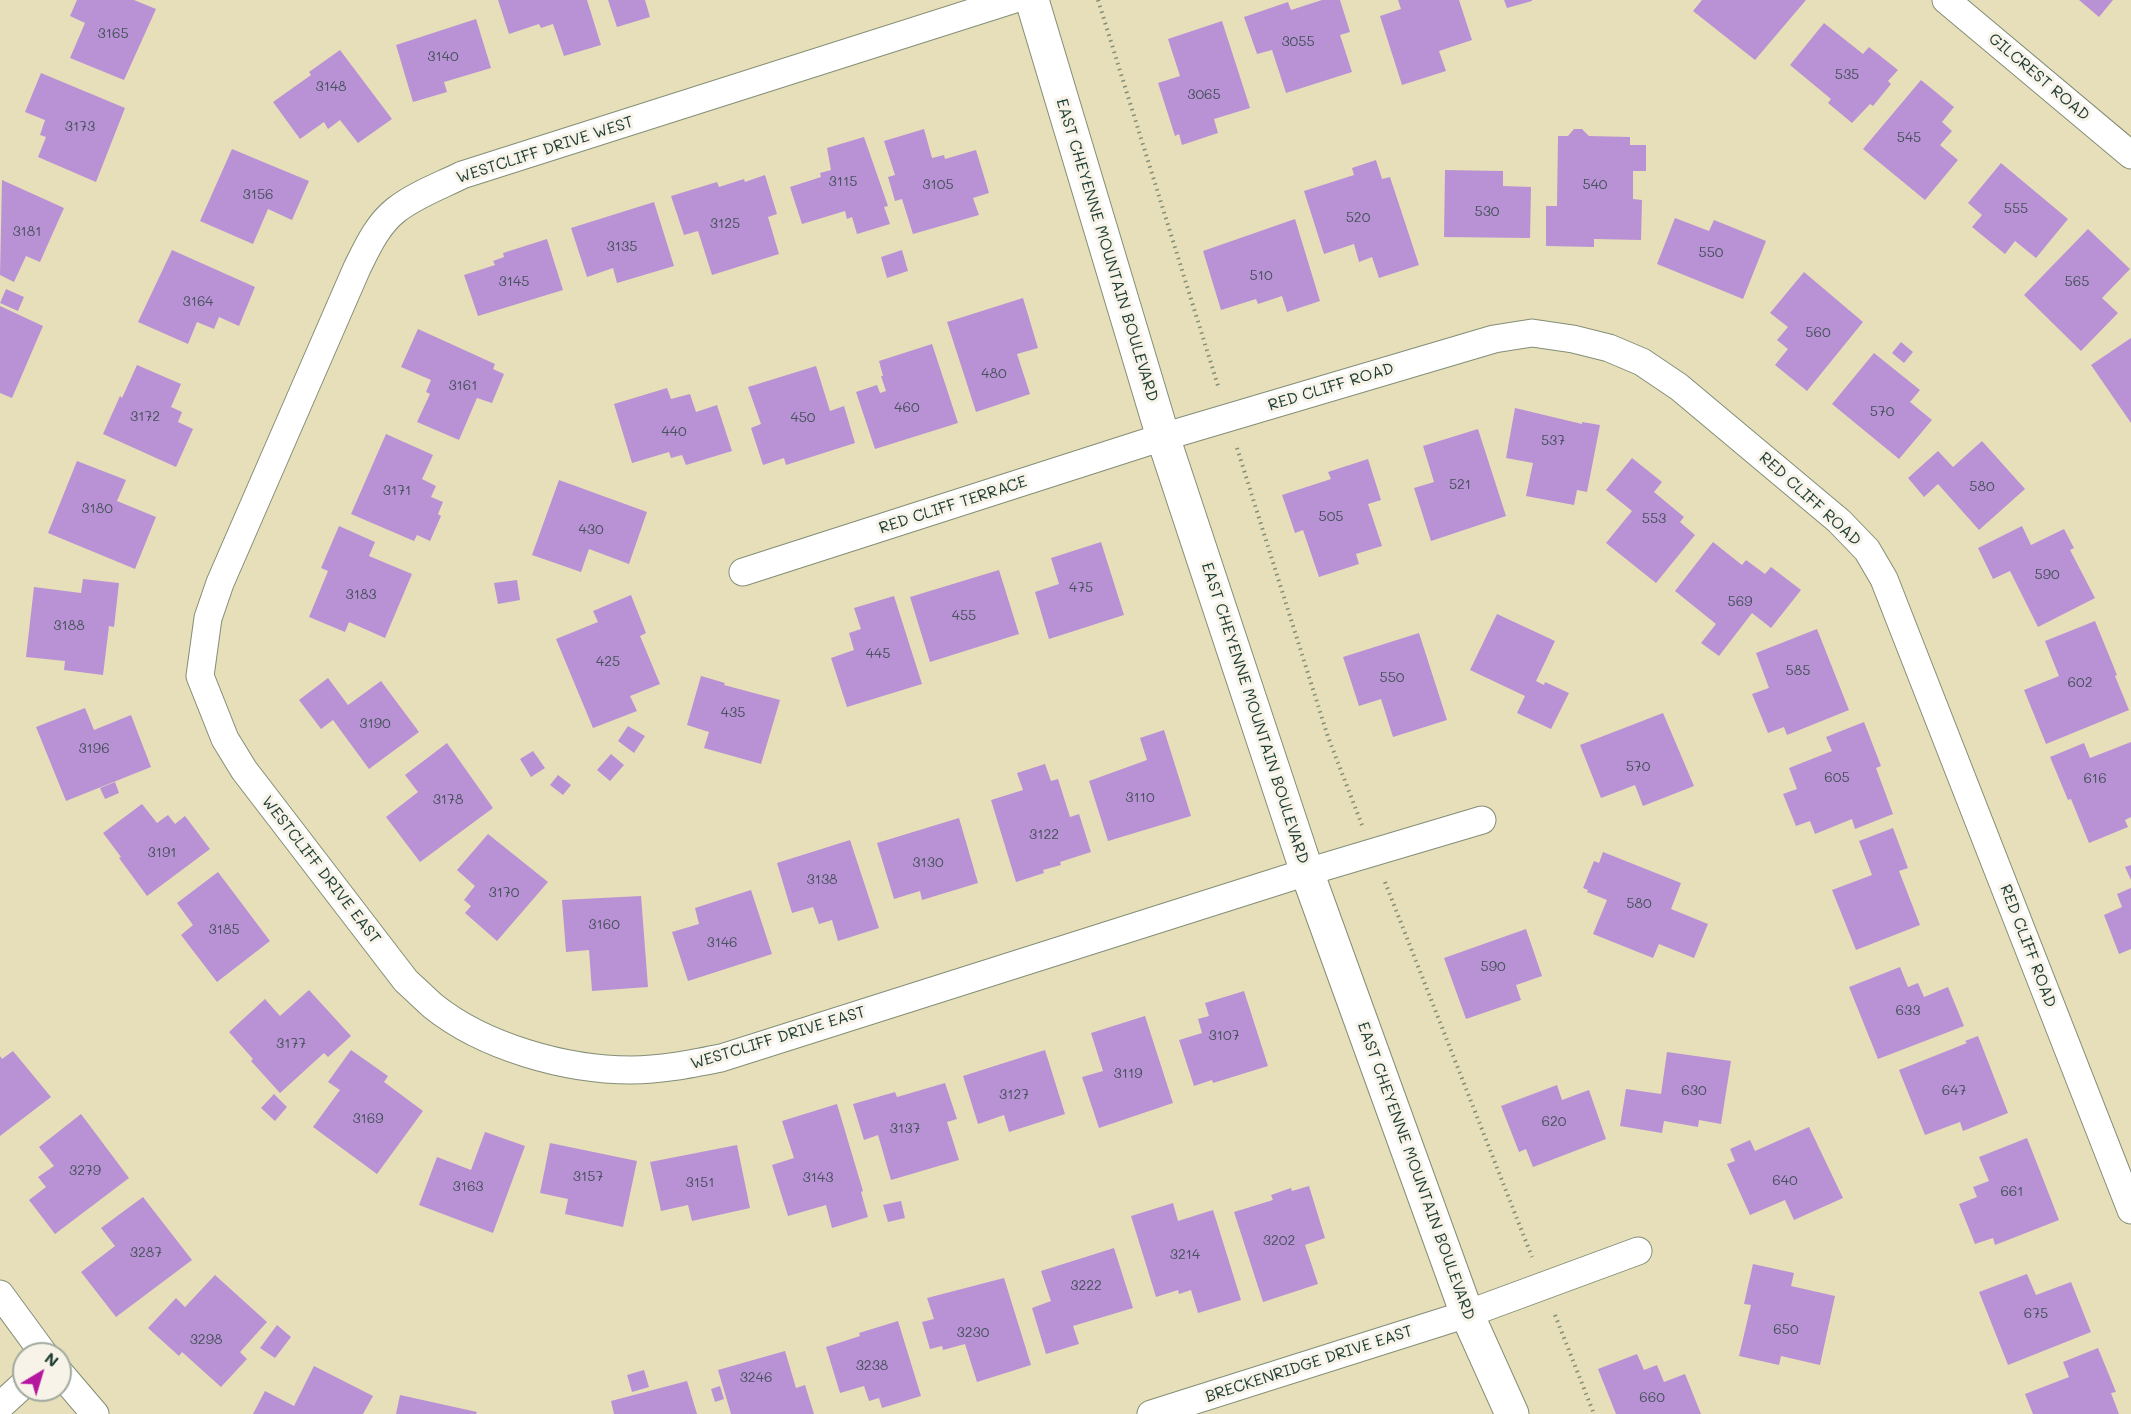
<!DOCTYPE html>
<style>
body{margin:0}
#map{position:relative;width:2131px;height:1414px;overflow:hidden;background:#e7dfb9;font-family:Mali,sans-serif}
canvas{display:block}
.north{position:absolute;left:12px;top:1342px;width:60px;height:60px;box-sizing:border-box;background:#f7f3e8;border:2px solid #a1aaa0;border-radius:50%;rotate:38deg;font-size:16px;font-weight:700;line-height:24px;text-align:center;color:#1f3d34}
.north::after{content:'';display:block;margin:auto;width:21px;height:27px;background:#b5179e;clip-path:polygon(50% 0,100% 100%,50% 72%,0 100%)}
</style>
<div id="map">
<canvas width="2131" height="1414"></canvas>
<div class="north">N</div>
</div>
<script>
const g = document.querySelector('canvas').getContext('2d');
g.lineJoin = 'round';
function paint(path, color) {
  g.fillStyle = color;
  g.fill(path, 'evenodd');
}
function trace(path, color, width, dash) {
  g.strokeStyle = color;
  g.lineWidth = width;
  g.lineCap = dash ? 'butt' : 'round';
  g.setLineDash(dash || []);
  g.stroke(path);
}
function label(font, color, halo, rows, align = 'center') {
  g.font = font + ' Mali,sans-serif';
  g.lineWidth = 6;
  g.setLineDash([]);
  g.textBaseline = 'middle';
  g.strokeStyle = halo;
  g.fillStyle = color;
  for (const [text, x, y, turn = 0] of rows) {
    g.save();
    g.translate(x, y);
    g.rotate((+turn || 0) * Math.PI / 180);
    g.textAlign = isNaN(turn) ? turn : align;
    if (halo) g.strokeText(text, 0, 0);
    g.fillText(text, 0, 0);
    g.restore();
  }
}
const building = new Path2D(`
 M77,0H134L156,9L124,80L70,58L85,23L70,16Z
 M498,0H587L601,45L564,56L553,24L541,28L539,24L509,34Z
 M608,0H645L650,17L617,27Z
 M1322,0H1340L1350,32L1340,35L1352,72L1286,93L1272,50L1257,54L1244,17L1288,2L1291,10Z
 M1398,0H1459L1472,40L1439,51L1446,71L1402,85L1380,16L1401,9Z
 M1504,0H1532V1L1507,8Z
 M1702,0H1806L1755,60L1693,11Z
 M2079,0H2113L2099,17Z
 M476,19L491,68L444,82L447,92L413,102L396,45Z
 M1222,21L1250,108L1214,119L1218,133L1182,145L1179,134L1175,136L1158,83L1180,76L1168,39Z
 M1824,23L1863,54L1869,47L1898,70L1888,81L1891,84L1873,106L1870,104L1852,123L1828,103L1831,99L1790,65Z
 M340,50L392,119L358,143L340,120L328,129L324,122L300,139L273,102L311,75L309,72Z
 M41,73L125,108L96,182L38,157L46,137L40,135L45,120L25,112Z
 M1921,80L1954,107L1942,122L1952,131L1940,145L1958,160L1925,200L1863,149Z
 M924,129L932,158L944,155L945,159L976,150L989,193L973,198L979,215L913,234L902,199L895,201L888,177L895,175L884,141Z
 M1574,129H1582L1589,136L1630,137V145H1646V171H1633V199L1642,200L1641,240L1594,239V247L1546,246V206H1557L1558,136H1568Z
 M864,137L888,206L884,207L890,224L857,234L852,217L847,219L845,211L802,224L790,187L821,177L820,173L831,170L827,148Z
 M232,149L309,181L292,220L268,209L253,244L200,221Z
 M1376,160L1382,179L1390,177L1419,265L1379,278L1372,257L1359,262L1354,244L1324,254L1304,191L1354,175L1352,168Z
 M2001,163L2068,219L2036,258L2015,241L2005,254L1972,227L1982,215L1968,203Z
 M1445,170L1503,171V186L1531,187L1530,238L1444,237Z
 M765,175L777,214L768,217L779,254L712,275L698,231L684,235L671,196L717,182L719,187L744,179L745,182Z
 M2,180L64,208L40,262L26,256L14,282L0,275Z
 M654,202L674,266L617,283L613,268L587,277L571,228Z
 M1675,218L1709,231L1714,220L1766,241L1743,299L1657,264Z
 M1295,219L1320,301L1287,312L1282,296L1258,304L1256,299L1221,310L1203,251Z
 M2088,229L2130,269L2102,298L2118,313L2081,351L2024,295Z
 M547,239L563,290L478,316L464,275L495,265L493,261L504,257L503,253Z
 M172,250L255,287L239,326L219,317L214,329L197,322L188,344L138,322Z
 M902,250L908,271L887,278L881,257Z
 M1804,272L1863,322L1807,391L1775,365L1788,349L1777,340L1788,327L1770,313Z
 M6,289L24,297L18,311L0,303Z
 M1023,298L1038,348L1017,354L1030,394L976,412L947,322Z
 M0,306L43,326L12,398L0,393Z
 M418,329L495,364L493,369L504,374L492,403L477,398L459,440L417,422L430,394L426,392L431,380L401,367Z
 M2131,338V423L2091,365Z
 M1901,342L1913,352L1904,363L1892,353Z
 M932,344L958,423L875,449L856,392L877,385L880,393L886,391L881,376H883L879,361Z
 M1874,353L1920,390L1910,402L1932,420L1899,459L1832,404Z
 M137,365L181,384L171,407L182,412L178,422L193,429L176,467L103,434L120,396L122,398Z
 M816,366L830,411L844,406L855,443L786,465L784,458L763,465L751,428L761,424L748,387Z
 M667,388L671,399L690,394L696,412L717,405L732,451L686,465L682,455L671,458L669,452L632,463L614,404Z
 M1515,408L1582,424V422L1600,425L1587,492L1577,490L1574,505L1526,496L1533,463L1506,458Z
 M1478,429L1506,516L1431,541L1414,488L1434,482L1423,446Z
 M386,434L433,455L422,479L436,486L431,497L443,502L438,514L441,516L430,541L417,535L414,541L351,514Z
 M1982,441L2025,489L1979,530L1938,484L1924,497L1908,478L1938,451L1953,467Z
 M1632,458L1662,482L1654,492L1684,517L1680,522L1695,535L1656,583L1606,543L1632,511L1606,490Z
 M1368,459L1381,500L1368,504L1382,546L1356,554L1359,564L1319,577L1303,530L1295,533L1282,495L1331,479L1328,472Z
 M77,461L126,480L117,501L156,517L135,569L48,533Z
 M559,480L647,512L629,564L589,549L581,572L532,555Z
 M339,526L375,542L369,556L412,574L385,638L349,622L345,632L309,617L328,571L321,568Z
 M2022,526L2031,545L2064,529L2074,548L2070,550L2095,598L2038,627L2010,571L1993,579L1978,548Z
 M1101,542L1124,615L1049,639L1035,592L1059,584L1051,558Z
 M1713,542L1742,565L1746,560L1765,574L1771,567L1801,590L1771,628L1752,613L1719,656L1701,643L1716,624L1675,591Z
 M999,570L1019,634L930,662L910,597Z
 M83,579L119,583L114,627L109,626L103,675L64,670L65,661L26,657L34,587L81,593Z
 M517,580L520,600L498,604L494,583Z
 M631,595L646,633L640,636L660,684L630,696L637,711L593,728L556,639L598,622L593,611Z
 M894,596L922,684L847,707L831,658L854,650L849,633L861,629L854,608Z
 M1497,614L1555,641L1536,681L1544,685L1545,682L1569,693L1551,729L1517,713L1525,696L1470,670Z
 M2095,621L2117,675L2115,676L2129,710L2046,744L2024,690L2059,676L2045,641Z
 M1817,629L1849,710L1787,735L1784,727L1768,733L1752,694L1769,688L1756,653Z
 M1419,633L1447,720L1393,737L1381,699L1359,706L1343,657Z
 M701,676L725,683L724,685L780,700L761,764L704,748L709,732L687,725Z
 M328,678L348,705L381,681L419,732L369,769L333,720L321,729L299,700Z
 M85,708L94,730L131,715L151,767L66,801L36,727Z
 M1663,713L1694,786L1643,806L1635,785L1601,798L1580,745Z
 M1864,722L1881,766L1876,768L1893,814L1855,829L1852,819L1815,834L1810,821L1796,826L1783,794L1797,789L1789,768L1832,751L1826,737Z
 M628,726L645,736L634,753L618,741Z
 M1164,730L1191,816L1108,841L1089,781L1147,760L1140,738Z
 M2131,742V817L2125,820L2128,827L2089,843L2071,799L2068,800L2050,757L2084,743L2090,758Z
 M447,743L493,808L420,862L386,817L418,792L405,775Z
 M533,751L545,768L531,777L520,759Z
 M611,754L624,765L610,781L597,770Z
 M1045,764L1051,781L1058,779L1070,817L1079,814L1091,852L1060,862L1061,865L1043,870L1044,873L1016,882L991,800L1023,790L1017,773Z
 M558,775L571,785L563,795L550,785Z
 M115,782L119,793L105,799L100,788Z
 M142,804L157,823L168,815L175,824L185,816L210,849L147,896L119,858L121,857L103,833Z
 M959,818L978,883L922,900L920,891L894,899L877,843Z
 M1893,828L1908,868L1899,871L1920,925L1856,950L1832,890L1872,875L1859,841Z
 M488,834L548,882L497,941L465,913L471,906L464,900L475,886L457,870Z
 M850,840L879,928L838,941L832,920L819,924L813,907L792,913L777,863Z
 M1603,852L1681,883L1671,909L1708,924L1694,958L1659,944L1653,958L1593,934L1607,900L1587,892L1588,890L1583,888L1594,861L1599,863Z
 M2131,865V880L2125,867Z
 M218,872L270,941L217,982L181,935L193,925L177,903Z
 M2131,888V949L2119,954L2104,915L2122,907L2117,894Z
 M751,890L772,954L688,981L672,932L699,924L695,908Z
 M641,896L648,987L592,991L589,950L566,952L562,900Z
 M1526,929L1542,976L1516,985L1521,1000L1466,1019L1444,958Z
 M1900,967L1908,987L1918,983L1924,997L1948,987L1964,1026L1878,1059L1849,987Z
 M309,990L351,1036L328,1057L324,1053L280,1093L251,1061L253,1059L229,1032L265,999L280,1016Z
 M1244,991L1268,1066L1213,1083L1212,1080L1194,1086L1179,1040L1202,1033L1198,1019L1209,1016L1205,1003Z
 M1145,1016L1173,1103L1099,1128L1082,1077L1103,1071L1091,1033Z
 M1978,1036L2008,1113L1963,1131L1960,1122L1925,1135L1899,1070L1967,1043L1965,1041Z
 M351,1050L388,1076L384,1082L423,1111L377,1174L313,1127L340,1090L328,1082Z
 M1045,1050L1065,1114L1009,1132L1004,1115L978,1124L963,1076Z
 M13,1051L51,1097L0,1136V1056L2,1059Z
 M1667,1052L1731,1061L1721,1124L1699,1120L1698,1127L1664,1121L1662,1133L1620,1126L1626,1089L1661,1094Z
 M945,1083L957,1119L947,1122L959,1160L891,1180L878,1135L864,1140L853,1104L895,1092L897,1097Z
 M1557,1085L1562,1100L1589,1090L1606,1139L1533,1167L1526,1149L1519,1152L1501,1106Z
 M274,1094L287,1107L275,1121L261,1108Z
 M837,1104L863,1191L861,1192L868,1217L832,1228L826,1205L788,1216L772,1165L794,1158L782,1121Z
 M81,1114L129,1178L55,1234L29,1200L46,1187L38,1177L54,1166L39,1147Z
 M1809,1127L1843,1198L1794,1220L1785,1200L1750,1215L1727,1164L1735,1161L1730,1149L1750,1140L1755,1151Z
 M485,1132L525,1146L493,1233L419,1205L437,1157L471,1170Z
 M2027,1138L2059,1220L1995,1245L1993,1238L1975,1244L1959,1204L1977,1197L1973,1187L1989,1181L1979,1157Z
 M550,1143L637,1161L623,1227L565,1214L568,1199L540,1193Z
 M737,1145L750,1208L692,1221L688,1205L661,1211L650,1162Z
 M1309,1186L1325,1238L1305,1245L1318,1284L1263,1302L1234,1212L1273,1200L1271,1195L1291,1188L1292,1191Z
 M143,1197L192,1260L116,1317L81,1272L115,1246L101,1228Z
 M901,1201L905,1218L888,1222L883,1205Z
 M1173,1203L1178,1221L1213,1210L1241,1300L1198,1313L1191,1290L1179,1294L1178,1290L1156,1297L1131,1216Z
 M1114,1248L1133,1308L1073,1326L1079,1344L1046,1354L1032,1308L1051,1301L1041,1271Z
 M1753,1264L1794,1273L1791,1286L1835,1296L1820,1365L1781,1356L1779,1365L1739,1356L1751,1305L1744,1304Z
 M2027,1274L2036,1295L2071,1282L2091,1332L2008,1365L1979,1292Z
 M215,1275L267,1322L240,1352L247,1359L221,1387L182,1352L179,1356L148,1328L176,1298L185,1307Z
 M1004,1278L1031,1365L977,1382L965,1344L943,1350L942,1346L930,1349L922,1322L934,1319L927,1298Z
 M898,1321L921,1396L882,1408L879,1398L869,1401L864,1386L840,1393L826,1347L860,1336L859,1333Z
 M277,1325L291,1337L275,1358L260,1348Z
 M2098,1348L2116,1392L2111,1393L2119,1414H2033L2025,1394L2069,1377L2063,1362Z
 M785,1351L796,1388L805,1385L814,1414H731L718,1370Z
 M1637,1354L1644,1370L1657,1365L1664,1382L1685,1374L1701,1414H1616L1598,1369Z
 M314,1366L373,1396L363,1414H253L265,1391L294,1406Z
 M644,1370L649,1387L632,1392L627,1375Z
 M687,1381L697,1414H614L611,1401Z
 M720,1386L724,1399L715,1402L711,1389Z
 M400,1395L477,1412L476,1414H396Z`);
const path = new Path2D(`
 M1098,0L1219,389
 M1237,448L1328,737L1362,825
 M1385,882L1532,1257
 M1555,1315L1594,1414`);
const minor = new Path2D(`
 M1012,0L462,175C440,186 415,195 396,210C377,225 367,248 357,268L220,583L208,618L200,676L225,739L244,770L406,981C415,989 424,998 433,1006C484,1047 566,1070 631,1070C662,1070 691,1064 721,1058L1307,872L1482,820
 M1946,0L2131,155
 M743,572L1163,437L1494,339L1532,333L1573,339L1609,348L1642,362L1679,387L1839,521L1867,550L1884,579L2131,1210
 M0,1294L44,1354
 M60,1373L95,1414
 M0,1406L24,1384
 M1151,1414L1467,1314L1638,1251`);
const tertiary = new Path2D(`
 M1032,0L1163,437L1307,872L1467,1314L1512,1414`);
const numberNames = [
 ["3165",113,34],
 ["3055",1298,42],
 ["3140",443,57],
 ["535",1847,75],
 ["3148",331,87],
 ["3065",1204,95],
 ["3173",80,127],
 ["545",1909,138],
 ["3115",843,182],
 ["3105",938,185],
 ["540",1595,185],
 ["3156",258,195],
 ["555",2016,209],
 ["530",1487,212],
 ["520",1358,218],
 ["3125",725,224],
 ["3181",27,232],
 ["3135",622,247],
 ["550",1711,253],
 ["510",1261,276],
 ["3145",514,282],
 ["565",2077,282],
 ["3164",198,302],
 ["560",1818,333],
 ["480",994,374],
 ["3161",463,386],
 ["460",907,408],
 ["570",1882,412],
 ["3172",145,417],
 ["450",803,418],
 ["440",674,432],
 ["537",1553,441],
 ["521",1460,485],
 ["580",1982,487],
 ["3171",397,491],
 ["3180",97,509],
 ["505",1331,517],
 ["553",1654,519],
 ["430",591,530],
 ["590",2047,575],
 ["475",1081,588],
 ["3183",361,595],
 ["569",1740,602],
 ["455",964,616],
 ["3188",69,626],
 ["445",878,654],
 ["425",608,662],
 ["585",1798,671],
 ["550",1392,678],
 ["602",2080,683],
 ["435",733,713],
 ["3190",375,724],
 ["3196",94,749],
 ["570",1638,767],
 ["605",1837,778],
 ["616",2095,779],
 ["3110",1140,798],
 ["3178",448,800],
 ["3122",1044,835],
 ["3191",162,853],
 ["3130",928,863],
 ["3138",822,880],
 ["3170",504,893],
 ["580",1639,904],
 ["3160",604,925],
 ["3185",224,930],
 ["3146",722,943],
 ["590",1493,967],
 ["633",1908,1011],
 ["3107",1224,1036],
 ["3177",291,1044],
 ["3119",1128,1074],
 ["630",1694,1091],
 ["647",1954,1091],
 ["3127",1014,1095],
 ["3169",368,1119],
 ["620",1554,1122],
 ["3137",905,1129],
 ["3279",85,1171],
 ["3157",588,1177],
 ["3143",818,1178],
 ["640",1785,1181],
 ["3151",700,1183],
 ["3163",468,1187],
 ["661",2012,1192],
 ["3202",1279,1241],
 ["3287",146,1253],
 ["3214",1185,1255],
 ["3222",1086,1286],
 ["675",2036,1314],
 ["650",1786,1330],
 ["3230",973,1333],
 ["3298",206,1340],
 ["3238",872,1366],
 ["3246",756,1378],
 ["660",1652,1398]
];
const streetNames = [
 ["GILCREST ROAD",2039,77,40],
 ["WESTCLIFF DRIVE WEST",545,150,-18],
 ["EAST CHEYENNE MOUNTAIN BOULEVARD",1107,250,73],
 ["RED CLIFF ROAD",1331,387,-17],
 ["RED CLIFF ROAD",1810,499,42],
 ["RED CLIFF TERRACE",953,505,-18],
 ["EAST CHEYENNE MOUNTAIN BOULEVARD",1255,713,72],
 ["WESTCLIFF DRIVE EAST",321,870,52],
 ["RED CLIFF ROAD",2028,946,69],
 ["WESTCLIFF DRIVE EAST",778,1038,-17],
 ["EAST CHEYENNE MOUNTAIN BOULEVARD",1416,1171,70],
 ["BRECKENRIDGE DRIVE EAST",1309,1364,-18]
];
paint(building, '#b992d5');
trace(minor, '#838e76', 29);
trace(tertiary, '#838e76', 35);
trace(path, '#838e76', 4, [1.5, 4.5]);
trace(minor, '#fff', 27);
trace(tertiary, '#fff', 33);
label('14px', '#46525c', null, numberNames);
label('16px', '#1f3d34', '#f7f3e8', streetNames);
</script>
